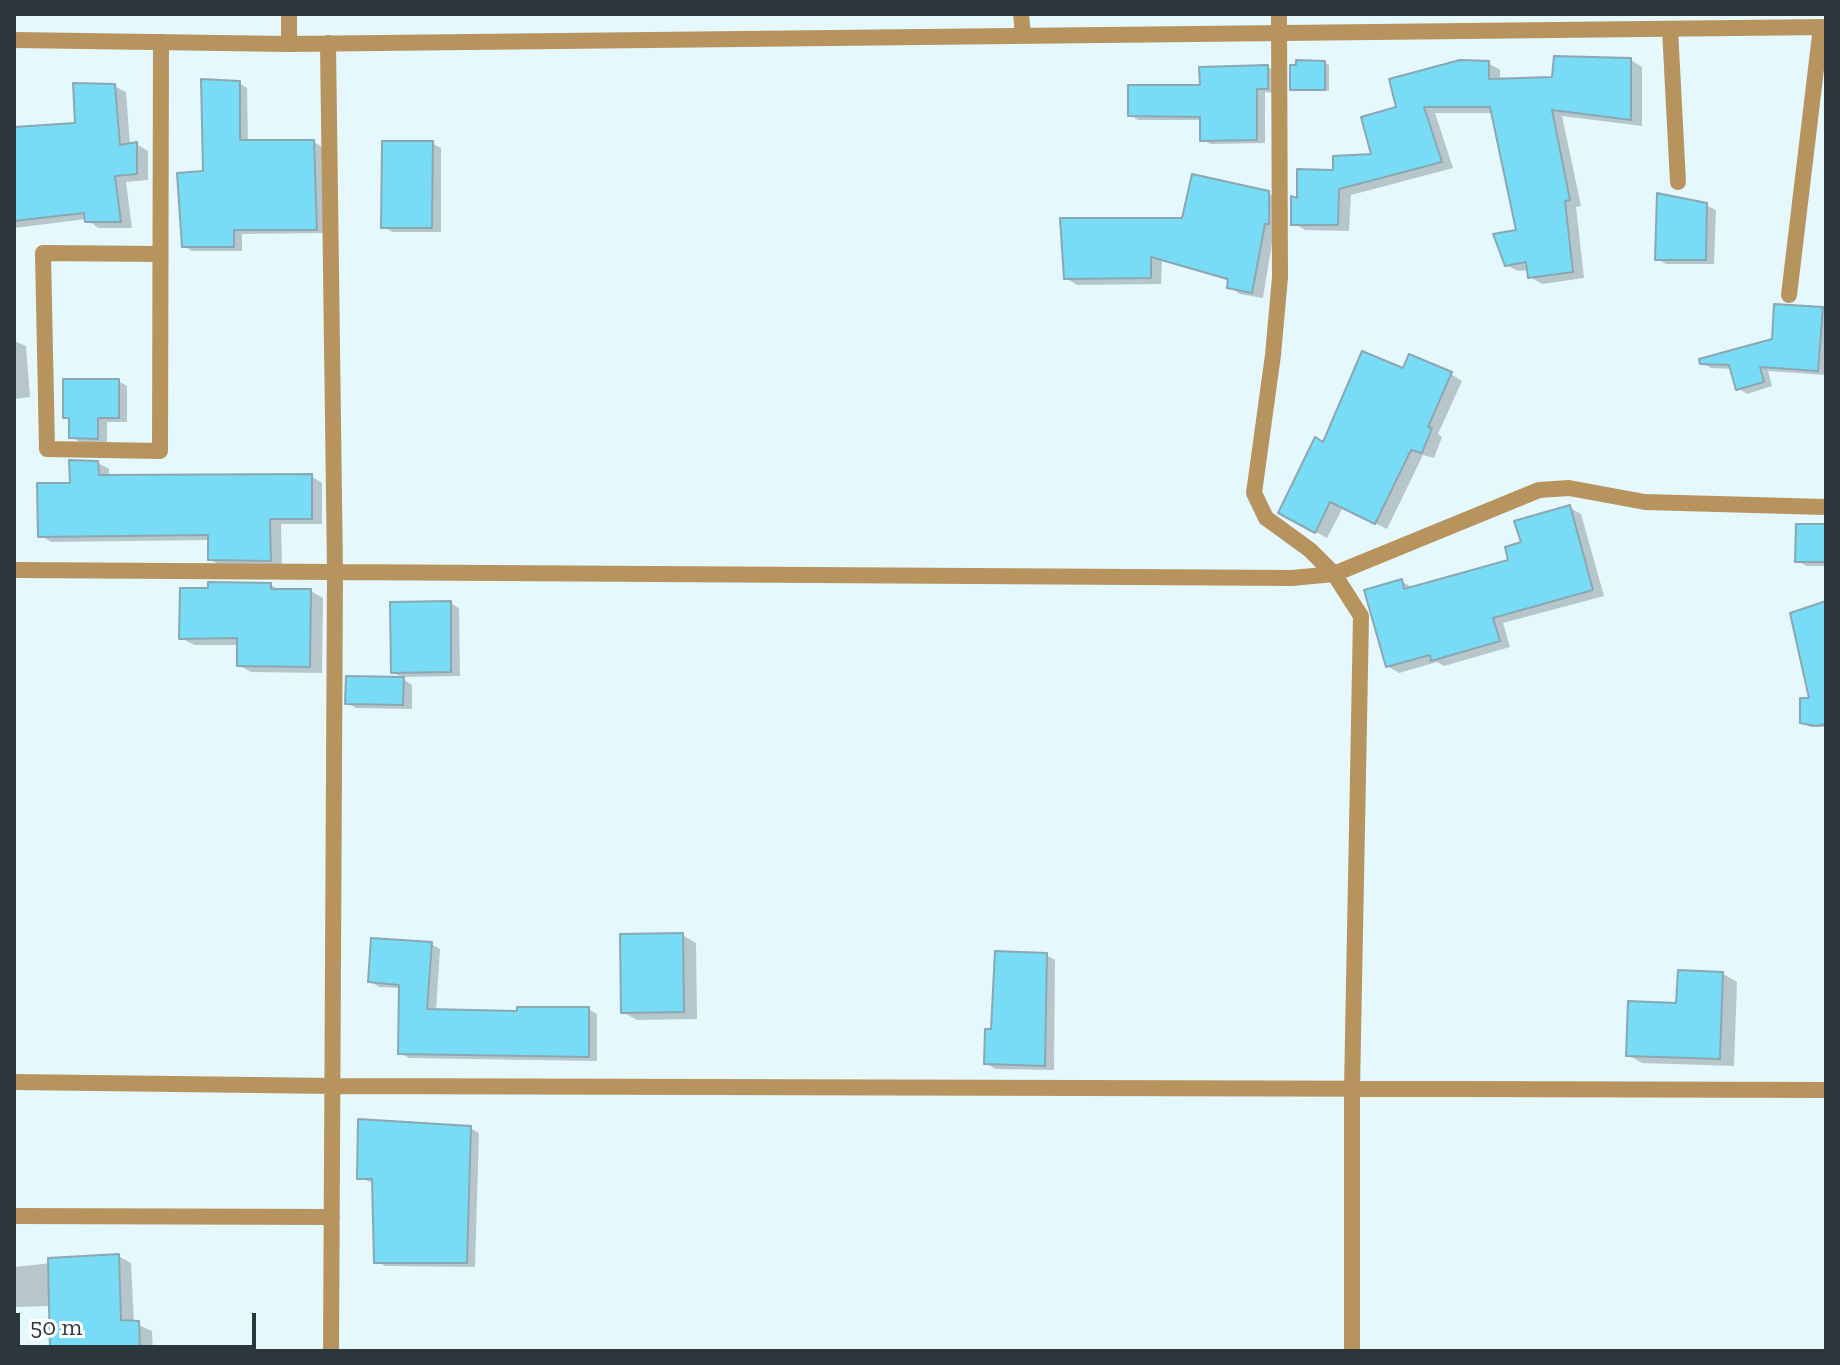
<!DOCTYPE html>
<style>
body{margin:0}
#map{position:relative;width:1840px;height:1365px;overflow:hidden;background:#e5f8fe;font-family:"Zilla Slab",serif}
canvas{display:block}
.frame{position:absolute;inset:0;border:16px solid #2b373b;pointer-events:none}
.scale{position:absolute;left:16px;top:1313px;width:240px;height:36px;box-sizing:border-box;border:4px solid #2b373b;border-top:0;padding-left:10px;font-size:24px;line-height:28px;white-space:nowrap;color:#2b373b;-webkit-text-stroke:6px #fff;paint-order:stroke}
</style>
<div id="map">
<canvas width="1840" height="1365"></canvas>
<div class="frame"></div>
<div class="scale">50 m</div>
</div>
<script>
const g = document.querySelector('canvas').getContext('2d');
g.lineJoin = 'round';
function paint(path, color) {
  g.fillStyle = color;
  g.fill(path, 'evenodd');
}
function trace(path, color, width, dash) {
  g.strokeStyle = color;
  g.lineWidth = width;
  g.lineCap = dash ? 'butt' : 'round';
  g.setLineDash(dash || []);
  g.stroke(path);
}
const shadow = new Path2D(`
 M1631,60L1642,67V126L1562,116L1581,206L1576,207L1584,278L1542,284L1530,277L1529,270L1518,271L1506,265L1518,232L1493,113H1435L1453,168L1351,195L1349,231L1305,230L1293,223L1299,200L1335,172L1374,156L1399,108L1488,63L1500,70V81L1554,79Z
 M1325,63L1329,65V91L1292,88L1298,67Z
 M1268,67L1276,72V93L1265,92V143L1210,144L1202,139V120H1138L1130,115Z
 M239,83L247,88L248,142H314L322,147L324,233L242,234V251H192L183,246L205,173Z
 M114,86L126,92L130,145L136,144L148,151V180L126,182L132,228H98L87,219L14,228V129L77,125Z
 M432,143L441,148V232H392L383,226Z
 M1268,193L1279,200L1263,298L1240,294L1229,287L1230,281L1162,261L1161,284L1077,285L1066,278L1183,220Z
 M1706,205L1716,210L1714,264H1666L1657,259Z
 M1822,309L1826,311V375L1768,371L1772,386L1747,394L1738,388L1732,369L1711,368L1701,362L1774,341Z
 M14,341L26,346L30,397L14,399Z
 M1404,371L1451,374L1462,381L1438,434L1442,437L1434,458L1423,455L1387,529L1343,507L1327,538L1280,512L1324,445Z
 M118,381L127,386V422H107V443L80,442L71,437V420L65,417Z
 M98,463L109,469V477L311,476L322,483V524H281L282,566H221L210,559V540L51,542L40,535L72,485Z
 M1570,508L1581,514L1604,596L1503,623L1510,647L1444,666L1437,662L1399,673L1387,666L1401,581L1413,588L1511,561L1523,544Z
 M1826,526V566H1806L1797,560Z
 M271,585L281,591H311L323,598L322,673L251,672L239,665V645H194L181,638Z
 M450,603L459,608L460,676L401,677L393,672Z
 M1826,603V727H1810L1802,722L1812,700Z
 M403,679L412,685V709L356,708L347,703Z
 M682,935L696,943L697,1019L637,1020L623,1012Z
 M431,944L440,949L436,1011L519,1013L588,1009L597,1014V1061L409,1058L400,1053L401,988L379,987L370,981Z
 M1046,955L1055,960L1054,1070L995,1069L986,1063L993,1031Z
 M1723,974L1737,982L1734,1066L1642,1063L1628,1055L1678,1005Z
 M470,1128L479,1133L475,1267L385,1266L376,1261L374,1183L359,1178Z
 M118,1256L131,1263L134,1323L152,1331L153,1351H52L51,1306L14,1307V1267Z`);
const building = new Path2D(`
 M1554,56L1631,58V120L1552,110L1570,200L1565,201L1573,272L1528,278L1526,262L1505,266L1493,234L1516,230L1490,107H1424L1442,162L1339,189L1338,225H1291V196L1297,198V169L1333,170V156L1371,154L1361,117L1396,107L1389,79L1460,60L1489,61V79L1552,77Z
 M1296,60L1325,61V90H1290V65H1296Z
 M1268,65V89H1257V140L1200,141V117L1128,116V85H1200L1199,67Z
 M201,79L240,81V140H314L317,230H234V247H182L177,173L203,171Z
 M73,83L115,84L120,145L137,142V174L115,176L121,222H85L84,213L14,221V127L75,123Z
 M382,141H433L432,228H381Z
 M1192,174L1269,191V224H1265L1252,293L1227,288L1228,279L1151,257V278L1064,279L1060,218H1182Z
 M1657,193L1707,203L1706,260H1655Z
 M1774,304L1823,307L1818,371L1760,367L1764,382L1736,390L1729,365L1700,364L1699,359L1772,339Z
 M1362,351L1403,368L1409,354L1452,372L1428,427L1432,428L1422,453L1411,450L1375,524L1330,502L1315,533L1278,513L1315,437L1323,442Z
 M63,379H119V418H98V439L69,438V418H63Z
 M69,460L98,461L99,475L312,474V519H270L271,561L208,560V535L38,537L37,483H70Z
 M1570,505L1593,590L1493,618L1500,641L1431,661L1430,655L1386,667L1364,590L1402,579L1404,589L1508,560L1505,547L1521,542L1514,521Z
 M1796,524H1826V562H1795Z
 M208,582L271,583V589H311L310,667L237,666V638L179,639L180,588H208Z
 M451,601V672L391,673L390,602Z
 M1826,601V724L1816,726L1800,723V698H1809L1790,613Z
 M346,676L404,677L403,705L345,704Z
 M683,933L684,1012L621,1013L620,934Z
 M371,938L432,942L427,1009L517,1011V1007H589V1057L398,1054L399,985L368,982Z
 M995,951L1047,953L1045,1066L984,1064L985,1029H991Z
 M1678,970L1723,972L1720,1059L1626,1056L1628,1001L1676,1003Z
 M358,1119L471,1126L467,1263H374L372,1179H357Z
 M119,1254L121,1320L139,1321L140,1351H50L48,1258Z`);
const minor = new Path2D(`
 M1021,14L1023,35
 M1279,14L1280,277L1273,355L1254,493L1266,518L1310,550L1334,574L1361,616L1352,1090V1351
 M1670,29L1678,182
 M328,43L335,572L331,1351
 M289,44V14
 M160,254L43,253L47,449L160,451L161,42
 M1789,295L1821,27
 M14,570L1292,578L1334,574L1539,490L1569,488L1645,502L1826,507
 M14,1082L334,1086L1826,1090
 M14,1216L332,1217`);
const tertiary = new Path2D(`
 M14,40L289,44L1826,27`);
paint(shadow, '#0003');
paint(building, '#79dcf6');
trace(building, '#8aa8b1', 2);
trace(minor, '#b7945e', 16);
trace(tertiary, '#b7945e', 16);
</script>
